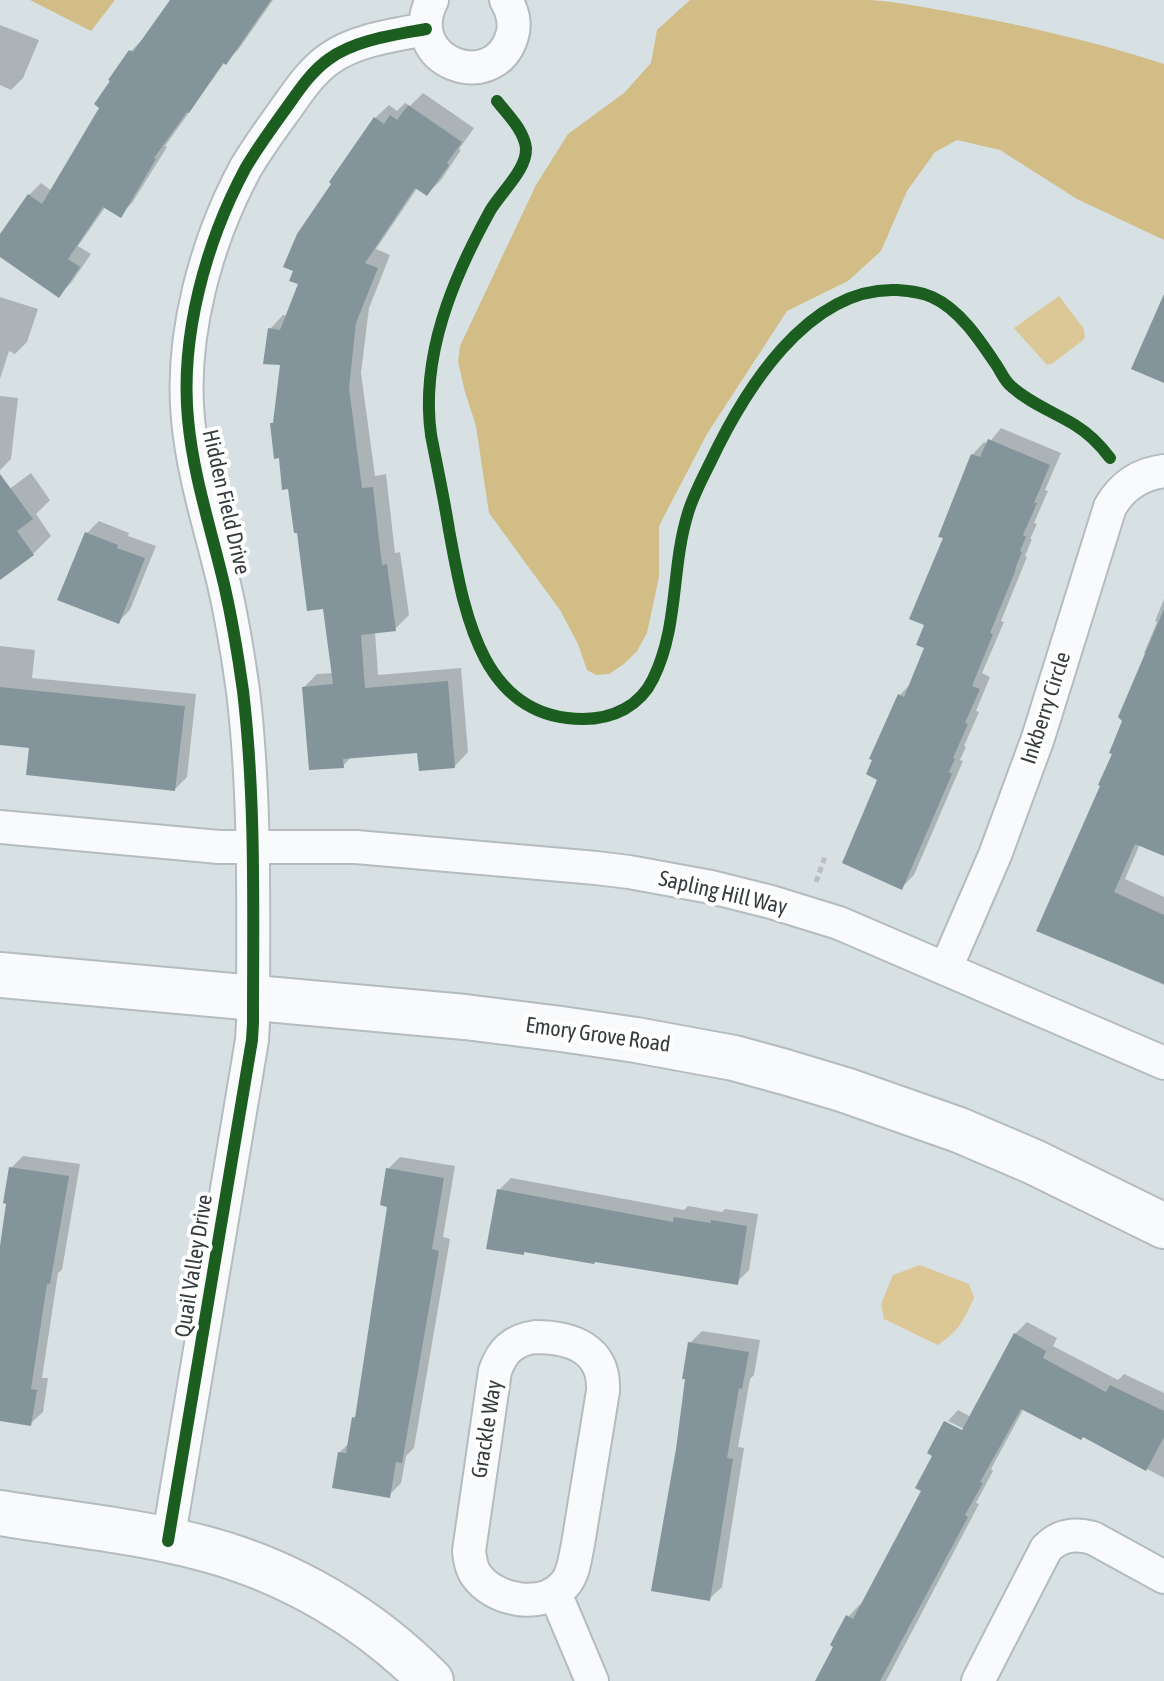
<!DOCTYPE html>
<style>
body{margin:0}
canvas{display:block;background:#d7e0e3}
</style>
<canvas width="1164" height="1681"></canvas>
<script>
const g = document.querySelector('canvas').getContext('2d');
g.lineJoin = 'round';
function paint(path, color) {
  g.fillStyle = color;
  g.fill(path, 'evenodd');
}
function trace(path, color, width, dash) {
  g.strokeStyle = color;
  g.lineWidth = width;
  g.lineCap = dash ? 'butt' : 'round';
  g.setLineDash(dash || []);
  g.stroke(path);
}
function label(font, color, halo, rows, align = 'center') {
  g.font = font + ' "Asap Condensed",sans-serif';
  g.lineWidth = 8;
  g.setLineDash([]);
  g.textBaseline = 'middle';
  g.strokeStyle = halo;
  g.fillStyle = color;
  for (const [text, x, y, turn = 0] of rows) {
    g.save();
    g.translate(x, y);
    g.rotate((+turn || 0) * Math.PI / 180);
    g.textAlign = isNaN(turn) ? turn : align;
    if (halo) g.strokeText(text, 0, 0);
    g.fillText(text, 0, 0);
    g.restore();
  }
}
const green = new Path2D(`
 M1059,296L1084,329L1085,337L1082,341L1053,363L1047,365L1014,328Z
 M920,1265L969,1284L974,1298C963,1321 960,1330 938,1345L884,1319L881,1304L893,1275Z`);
const forest = new Path2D(`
 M30,0H115L91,31Z
 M690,0H871C900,2 928,8 956,13C1027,26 1096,42 1164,64V240L1077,199L1000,150L957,140L935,152L907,191L881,251L848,281L787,311L707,434L659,526V577L647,633L637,651L624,664L609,674L596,675L587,670L578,644L560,610L489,513L476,426L465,392L458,362L460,346L536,185L568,134L624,93L651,63L657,30Z`);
const shadow = new Path2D(`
 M172,0H273L238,50L225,62L165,146L167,147L132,203L120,215L106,206L78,246L91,254L71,283L59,295L0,255V238L29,195L41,183L52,191L101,107L131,51L143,39Z
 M0,25L39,40L23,78L11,90L0,85Z
 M423,93L474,128L459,149L461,150L441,180L427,194L418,187L376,249L390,255L369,308L361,373L375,476L386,474L395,553L400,552L409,615L395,629L375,631L378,675L461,668L468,752L455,766L419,751L352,756L343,766L304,687L317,674L333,673L324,607L272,424L275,421L282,364L270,329L283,315L288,316L375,118L389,105L397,111L405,103L410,106Z
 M0,297L38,309L27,342L15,354L9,351L0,379Z
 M0,396L18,398L11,459L0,470Z
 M1001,428L1061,453L1045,490L1048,491L1034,523L1037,524L1030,539H1032L1025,556L1027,557L1001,621L1004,622L982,673L990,677L976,711L979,712L964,746L966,747L960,760L963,761L914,875L902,887L880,779L900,695L911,683L927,647V624L945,537L972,455L984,442L988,444Z
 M31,473L50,500L36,514L51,536L33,554L0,578V496Z
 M99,521L129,533L128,536L156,546L130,610L118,622L60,599L87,533Z
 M1164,599V822L1140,844L1125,879L1164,897V985L1038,930L1115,753L1147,654L1144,653L1157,622L1155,621Z
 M0,646L35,650L32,678L196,694L187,777L175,789L31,746L0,743Z
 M23,1156L80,1164L62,1270L58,1273L42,1378H48L43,1412L30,1424L0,1419V1259L11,1168Z
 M400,1157L455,1166L443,1237L450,1239L414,1448L406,1456L401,1483L389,1495L339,1453L349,1443L353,1418L358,1414L389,1205L388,1169Z
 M511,1178L684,1210L688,1206L722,1212L725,1209L758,1214L749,1270L737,1282L525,1251L523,1253L499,1190Z
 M1027,1322L1057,1338L1053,1346L1118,1380L1124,1374L1164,1393V1478L1083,1435L1024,1408L991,1469L993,1471L976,1503L979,1504L886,1681H822L848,1617L860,1604L862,1606L923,1490L946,1423L947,1421V1425L970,1437L972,1433L948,1421L958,1410L971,1417L1015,1334Z
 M702,1331L760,1340L754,1375L750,1379L738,1447L744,1448L722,1587L709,1599L678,1450L690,1343Z`);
const building = new Path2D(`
 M170,0H271L226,65L223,63L189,113L187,112L154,158L156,159L121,218L103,207L68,259L80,267L59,298L0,257V234L28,194L42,204L99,108L94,104L110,81L108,80L129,50L133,52Z
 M408,105L462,142L447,163L449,165L427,196L415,188L365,263L378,268L356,323L349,388L362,488L373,487L382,565L387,564L396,631L361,635L365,688L448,681L455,768L419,771L417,753L343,759L344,768L309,770L302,687L333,684L323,609L307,611L297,533H294L288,489L282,490L279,458L274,459L270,423H273L280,365L263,364L268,328L280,330L298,284L289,281L293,271L283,267L297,234L331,184L329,182L374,117L384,124L390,115L397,120Z
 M1164,294V383L1131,369Z
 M988,439L1050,465L1034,503H1037L1023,535L1026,537L1020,551L1022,552L1015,569H1016L990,633L993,634L972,686L980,689L965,723L968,724L953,758L955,759L949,772L952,774L902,890L842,863L877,780L866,774L872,760L869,759L898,694L904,697L924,648L916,645L924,625L909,619L943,538L938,537L971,454L980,457Z
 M0,474L33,519L17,531L34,555L0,580Z
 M85,532L118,545L117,548L145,558L119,624L57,600Z
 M1164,609V856L1135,844L1114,892L1164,915V984L1036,931L1100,786L1098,785L1112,754L1109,753L1122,721L1118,717Z
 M0,687L185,706L175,791L26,775L29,748L0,745Z
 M9,1167L69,1176L50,1284H47L31,1389L37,1390L31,1426L0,1421V1246L6,1204L3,1203Z
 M386,1168L444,1178L432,1249L439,1251L402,1463L396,1462L390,1498L332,1488L338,1452L346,1453L352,1417L355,1418L387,1207L380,1205Z
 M497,1189L673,1222L674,1217L711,1223V1220L747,1226L738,1285L595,1262L594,1264L524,1252V1255L486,1249Z
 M1014,1333L1046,1351L1043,1358L1106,1392L1110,1385L1164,1411V1437L1146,1471L1083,1437L1081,1440L1021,1409L980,1482L983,1483L965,1515L968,1517L880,1681H815L833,1647L830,1645L846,1615L853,1619L921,1491L915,1488L932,1456L927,1453L944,1421L962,1430Z
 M688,1342L749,1352L742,1389L739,1388L727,1458L733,1459L710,1601L651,1591L676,1449L685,1379H682Z`);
const path = new Path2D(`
 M816,882L825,857`);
const street = new Path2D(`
 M432,0C401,62 494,96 512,36C516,23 513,12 506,0
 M0,827L219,847H356L596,868L629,872L711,887L771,902L839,923L1164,1063
 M946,968L995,855L1038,738L1110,507C1122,486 1140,474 1164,471
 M535,1337C572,1337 605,1349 603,1391L578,1544C575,1557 574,1575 564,1585C542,1610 494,1601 476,1575C471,1568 470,1559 469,1551L495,1371C502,1351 513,1340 535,1337Z
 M168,1541L252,1040L253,1023C253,913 256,800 243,691C238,655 232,619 224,584C211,529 193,475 188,419C180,336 206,242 245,169C256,150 269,132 282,114C296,95 309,73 329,59C355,40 394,35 426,29
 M555,1593L592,1681
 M978,1681L1046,1549C1059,1535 1075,1533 1093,1538L1164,1577`);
const secondary = new Path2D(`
 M0,975L465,1017L561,1029L636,1040L734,1058L785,1072L845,1090L959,1130L1034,1162L1164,1226
 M0,1513C67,1524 140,1531 206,1549C291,1572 369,1618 431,1681`);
const cycleway = new Path2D(`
 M497,101C507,114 524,130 526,148C527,170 501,192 490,211C453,278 420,356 431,435C437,466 444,498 449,530C464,610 480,719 583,719C613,719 640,706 653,679C679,627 671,567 688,513C693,496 702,479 710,463C743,393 807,286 897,290C909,291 921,292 932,297C959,309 979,339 995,363C1001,371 1004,381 1012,387C1031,404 1054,412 1075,425C1088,433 1101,446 1110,458
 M168,1541L252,1040L253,1023C253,913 256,800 243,691C238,655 232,619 224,584C211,529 193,475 188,419C180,336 206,242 245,169C256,150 269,132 282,114C296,95 309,73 329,59C355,40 394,35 426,29`);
const streetNames = [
 ["Hidden Field Drive",226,502,77],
 ["Inkberry Circle",1046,708,-72],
 ["Sapling Hill Way",723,893,13],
 ["Emory Grove Road",598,1035,8],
 ["Quail Valley Drive",194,1266,-81],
 ["Grackle Way",487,1429,-81]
];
paint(green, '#dbc896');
paint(forest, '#d2bd86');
paint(shadow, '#0003');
paint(building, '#83959a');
trace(street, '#b5bcbe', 36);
trace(secondary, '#b5bcbe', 48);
trace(path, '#bbbfc1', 5, [6, 4]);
trace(street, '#f9fafb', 32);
trace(secondary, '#f9fafb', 44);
trace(cycleway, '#1b5e20', 12);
label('22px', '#373d3f', '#fff', streetNames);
</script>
